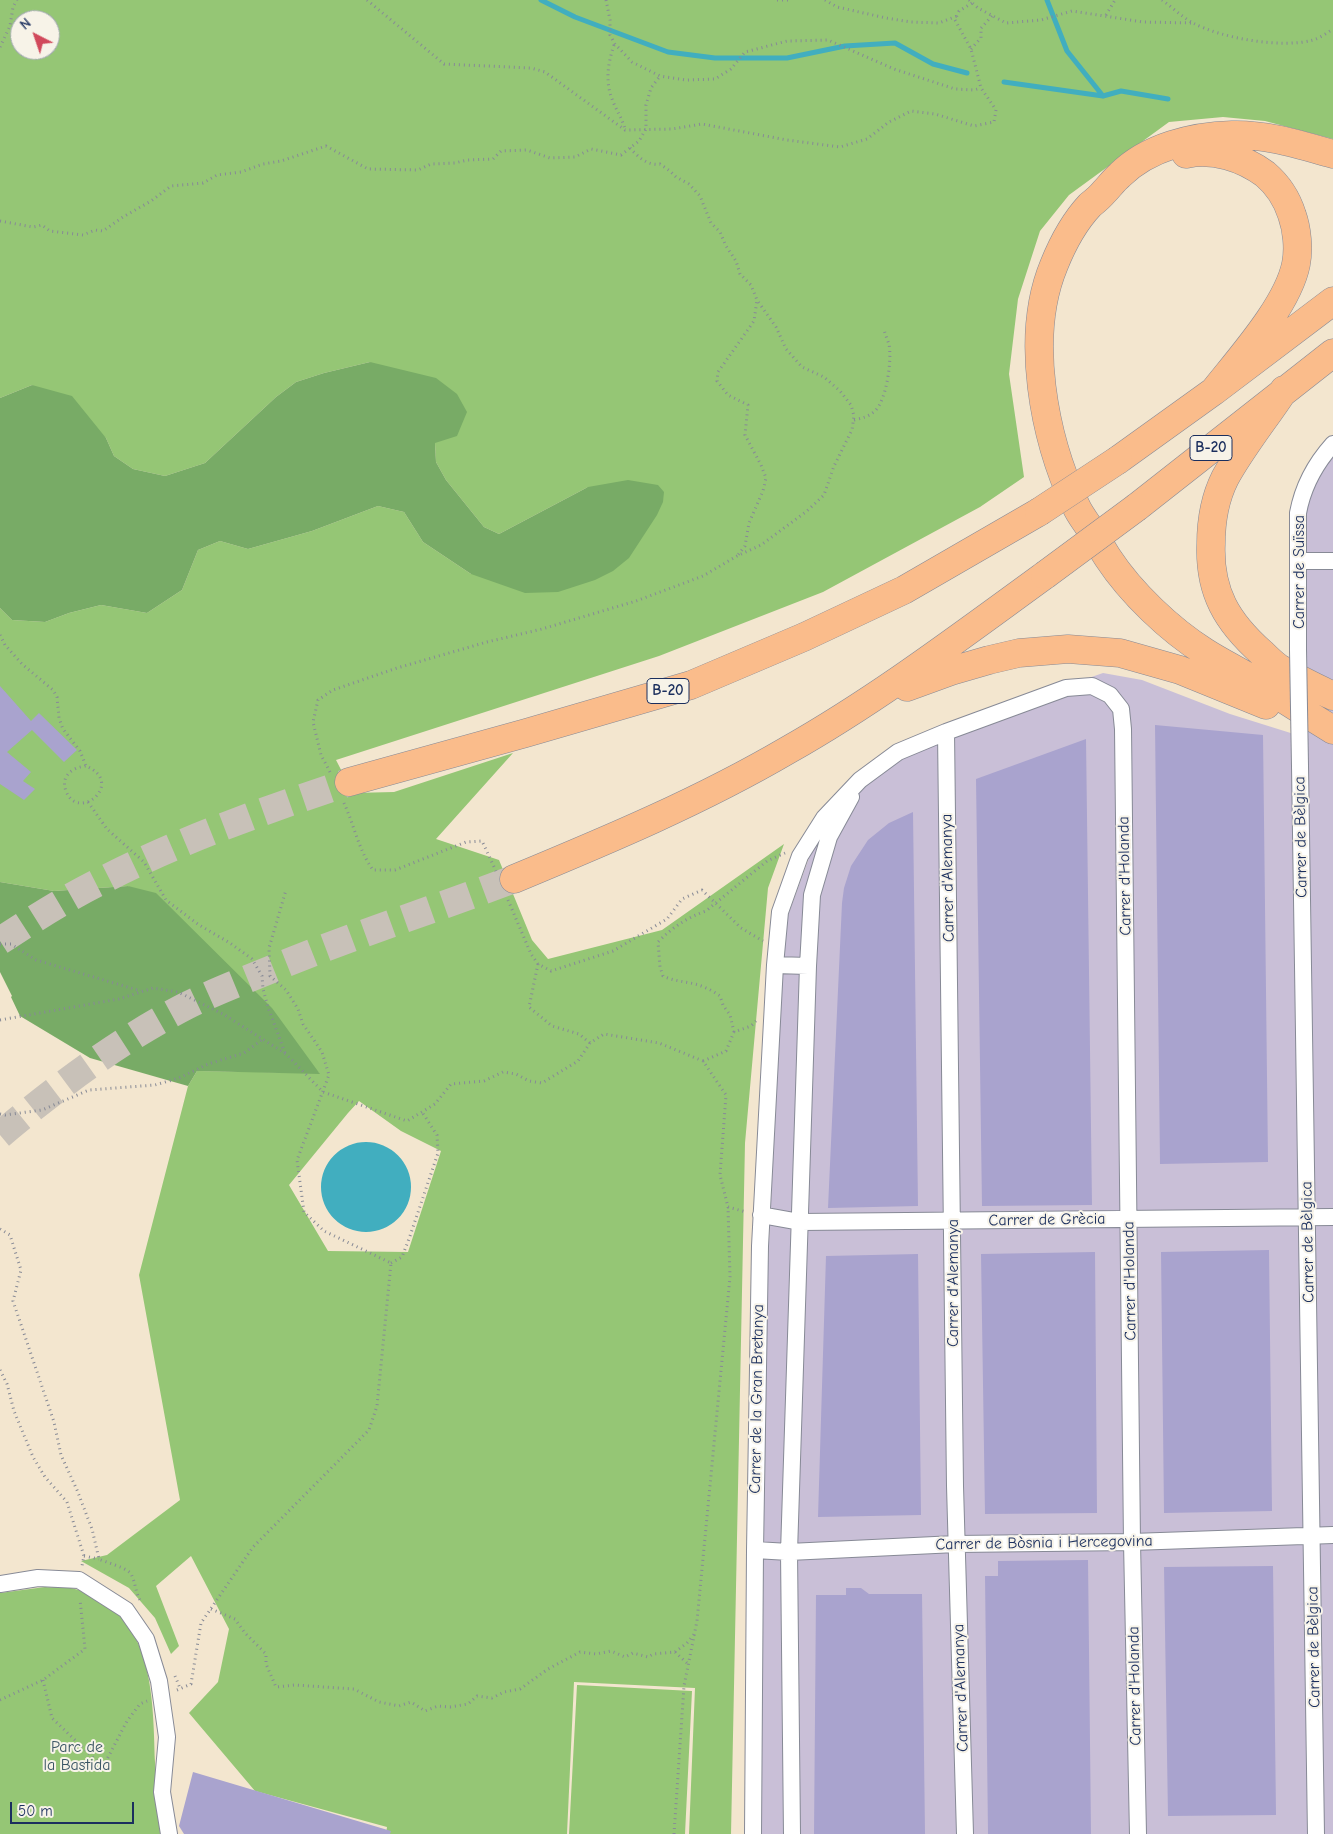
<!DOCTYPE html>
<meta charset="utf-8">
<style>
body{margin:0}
#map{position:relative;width:1333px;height:1834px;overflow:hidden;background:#f3e6cf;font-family:"Comic Neue",sans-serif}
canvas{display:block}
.north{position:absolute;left:10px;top:10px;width:50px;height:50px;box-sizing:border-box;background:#f7f3e8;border:1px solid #9fa5b1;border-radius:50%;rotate:319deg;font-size:14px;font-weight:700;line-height:20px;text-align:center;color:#1b2f5e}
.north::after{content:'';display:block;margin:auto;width:18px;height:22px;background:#d1495b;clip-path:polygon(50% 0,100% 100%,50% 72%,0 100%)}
.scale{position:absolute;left:10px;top:1802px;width:124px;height:22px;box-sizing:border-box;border:2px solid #1b2f5e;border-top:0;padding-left:6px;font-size:15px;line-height:18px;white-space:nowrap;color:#1b2f5e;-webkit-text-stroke:4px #f7f3e8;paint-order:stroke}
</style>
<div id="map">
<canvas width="1333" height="1834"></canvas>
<div class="north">N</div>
<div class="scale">50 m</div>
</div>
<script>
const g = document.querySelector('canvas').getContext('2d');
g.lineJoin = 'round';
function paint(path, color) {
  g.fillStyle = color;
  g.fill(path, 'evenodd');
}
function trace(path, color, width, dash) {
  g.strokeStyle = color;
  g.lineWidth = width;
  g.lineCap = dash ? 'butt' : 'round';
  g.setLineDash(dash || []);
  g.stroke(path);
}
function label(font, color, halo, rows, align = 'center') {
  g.font = font + ' "Comic Neue",sans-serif';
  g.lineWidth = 4;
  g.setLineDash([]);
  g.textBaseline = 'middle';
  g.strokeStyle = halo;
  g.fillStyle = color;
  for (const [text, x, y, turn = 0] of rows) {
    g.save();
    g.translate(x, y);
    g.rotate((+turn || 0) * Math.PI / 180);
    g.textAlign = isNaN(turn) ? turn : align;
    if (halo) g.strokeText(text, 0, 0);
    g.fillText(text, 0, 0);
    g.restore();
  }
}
const industrial = new Path2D(`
 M1333,445V1834H752L754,1559L784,926L816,839L837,809L877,773L936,731L1103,673L1142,680L1230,714L1297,735L1305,491Z`);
const green = new Path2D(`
 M0,0H1333V139L1265,121L1223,117L1169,122L1069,195L1040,231L1018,299L1009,374L1024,477L980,507L823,592L659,656L336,760L353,793L394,792L513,753L436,839L499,860L532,940L548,959L662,930L784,844L768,888L745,1143L731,1834H689L695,1688L574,1682L567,1834H386L387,1827L255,1791L189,1713L218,1682L229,1629L191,1556L156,1586L179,1646L171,1654L155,1618L129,1588L81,1561L107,1555L180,1500L139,1275L188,1086L197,1071L319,1073L128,886L54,891L0,882V608L12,620L45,622L69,613L101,605L147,613L182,590L198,550L220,541L248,549L312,531L378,506L404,512L423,542L471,574L588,487L499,534L484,527L446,480L436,462L435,443L370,362L324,373L296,382L276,397L205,463L165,476L133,469L114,456L106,438L32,385L0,398ZM20,20H50V50H20ZM359,1101L401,1131L441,1151L408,1252L328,1251L289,1185L348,1113Z
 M45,1587C53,1588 63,1586 71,1588C154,1608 153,1694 155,1762C156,1786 159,1810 160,1834H0V1593Z
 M577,1685L692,1691L685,1834H569Z`);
const forest = new Path2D(`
 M370,362L436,378L457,394L467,412L457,436L435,443L436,462L446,480L484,527L499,534L588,487L628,480L658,485L664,492L663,502L657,515L629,558L613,571L595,580L558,592L525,593L471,574L423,542L404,512L378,506L312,531L248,549L220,541L198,550L182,590L147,613L101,605L69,613L45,622L12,620L0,608V398L32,385L72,396L106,438L114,456L133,469L165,476L205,463L276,397L296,382L324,373Z
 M0,882L54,891L128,886L156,893L272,1008L320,1074L197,1071L188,1086L90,1058L20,1016L11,997L12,996L0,972Z`);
const water = new Path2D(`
 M321 1187a45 45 0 1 1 90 0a45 45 0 1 1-90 0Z`);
const stream = new Path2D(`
 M541,0L575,17L668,52L715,58H787L845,46L895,43L933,64L967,73
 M1047,0L1067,51L1103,96
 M1004,82L1103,96L1121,91L1168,99`);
const building = new Path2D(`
 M0,686L31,721L39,713L77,750L64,762L32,730L7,752L31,772L23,781L35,789L24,800L0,784Z
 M1155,725L1263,735L1268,1162L1160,1164Z
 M1086,739L1092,1205L982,1206L976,779Z
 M913,812L918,1206L828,1208L842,903L844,888L851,866L868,840L889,823Z
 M1269,1250L1272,1511L1164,1513L1161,1252Z
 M1095,1252L1097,1513L985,1514L981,1254Z
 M918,1254L921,1515L818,1517L826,1256Z
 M1088,1560L1091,1834H988L985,1576H998V1561Z
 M1273,1566L1276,1815L1168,1816L1164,1567Z
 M846,1588H861L869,1594H922L925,1834H814L816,1595H846Z
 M193,1772L391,1831L390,1834H184L179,1826Z`);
const motorwayTunnel = new Path2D(`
 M0,941C34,919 68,897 105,879C183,839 266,810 349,782
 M0,1135C57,1087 120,1040 186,1006C218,990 251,978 284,964C360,933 438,908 514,879`);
const path = new Path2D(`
 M367,0L444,64L531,68L545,72L625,130L672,129L702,124L787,140L840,147L867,139L889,122L911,111L935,114L974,126L994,122L996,110L981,88L971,49L955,20L959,11L972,3
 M606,0L610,20V35L615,44L632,62L660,76L686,80L715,79L731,69L745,52L787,41L828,40L894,69L955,89L974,90L981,88
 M777,0H792
 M825,0L837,7L886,18L911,22L939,23L957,16
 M969,0L978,8L1006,23L1041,20L1072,11L1143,22L1193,23
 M1162,0C1172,7 1182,17 1193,23C1221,38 1282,49 1313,40C1320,38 1327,33 1333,29
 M1106,15L1115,0
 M614,45C608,63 605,81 612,99C616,110 622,118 625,129
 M0,47L10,26L13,7L17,0
 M971,49L981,38V28L992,16
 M630,148C638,157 648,166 660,164L670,171L676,177L689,184L700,196L711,223L720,232L726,246L736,261L740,274L751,285L757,300L754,321L718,372L717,381L728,395L748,405L745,435L761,465L766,478L763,491L749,523L745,546L738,555
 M0,221L33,227L42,225L50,231L83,235L95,230L103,231L123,217L151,201L171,186L203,183L217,175L241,172L263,164L281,161L326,146L368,169L418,170L431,164L455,163L467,160L493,159L501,151L527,150L550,158L575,157L591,149L621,155L639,141L646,129V105L651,88L660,76
 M854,420C862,418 868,417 875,411C887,399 892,360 889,344C887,339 885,334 884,329
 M0,635L5,645L22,664L53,690L57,697L59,718L63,729L80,751L86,766C126,783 78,823 66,791C60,776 73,767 86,766
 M330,772L321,755L313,722L318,700L333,690L397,668L487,642L542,629L636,601L703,576L737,556L761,545L807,511L824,495L834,466L852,430L854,416L851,405L840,391L824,377L802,367L786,349L776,327L757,300
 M88,802L107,829L144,862L166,900L199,925L230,943L252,959L262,976L263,989L268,1007L285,1053
 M344,803C354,825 359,851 373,870H395L466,842L482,841L496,871
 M508,900L531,954L538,964L551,971L613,951L667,919L682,899L702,890L741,928L763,941
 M0,944H11L36,960L141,991
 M538,964L529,1007L552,1026L579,1034L590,1043
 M0,1020L119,999L153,988L178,992L223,1014L286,1054L323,1092L407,1121L435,1104L451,1084L484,1081L503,1072L516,1074L529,1081L542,1083L578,1061L590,1043L604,1034L659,1043L703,1061L726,1095L720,1175L728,1207L746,1212
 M734,1032L730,1015L723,1005L720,996C716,993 711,990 706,988C692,981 678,983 663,976L660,967L658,942C673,927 686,918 706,911L767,861L785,853
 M703,1061L726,1051L734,1032L751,1026L756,1021
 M0,1114L5,1115L42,1110L89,1090L155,1085L179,1078L208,1064L244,1053L263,1039
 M0,1229L10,1235L21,1270L13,1301L54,1422L61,1455L77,1490L92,1529L99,1559C107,1563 130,1568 132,1576C136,1585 135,1591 140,1600
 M391,1263L402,1257L410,1236L438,1153L437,1135L422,1112
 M0,1370L7,1384L14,1411L33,1457L45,1477L67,1502L84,1556L82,1566
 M84,1556L99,1559
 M211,1609L235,1619L245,1633L266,1654V1664L276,1687L295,1685L354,1689L379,1702L399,1706L411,1702L425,1711L438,1706L450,1707L468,1704L477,1696L492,1698L504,1692L520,1689L548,1669L580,1652L596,1654L611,1651L625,1657L633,1653L648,1657L653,1654L675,1652L688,1664
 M675,1652L687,1643L695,1633
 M175,1676L180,1688
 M43,1680L52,1718L103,1767L127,1721L140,1704L147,1701
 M177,1690L191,1684L201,1623L253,1547L369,1430L377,1406L391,1263L324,1231L304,1212L297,1160L329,1075L322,1052L303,1024L298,1009L286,990L270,976L269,948L286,890
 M0,1700L43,1680L85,1649L80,1599
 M674,1834L684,1686L697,1621L730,1277L728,1207`);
const minor = new Path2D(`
 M1299,561H1333
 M1298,650V513C1303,486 1315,464 1333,444
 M946,732L955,1486L965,1834
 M1300,766L1316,1834
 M775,965L808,966
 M761,1215L800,1222L1333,1217
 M755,1550L789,1552L956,1544L1132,1542L1333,1535
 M0,1584L38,1578L79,1580L126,1610L146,1639L159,1681L167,1737L162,1792L169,1834
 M753,1834L755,1550L760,1246L775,965L780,912L800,856L824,818L860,780L898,752L946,732L1066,688L1092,686L1110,695L1121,709L1123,729L1132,1542L1138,1834
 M792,1834L789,1552L808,966L812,895L829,837L851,797`);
const motorway = new Path2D(`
 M1186,154C1214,148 1243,158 1265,174C1278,185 1287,199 1292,215C1297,229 1299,249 1296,264C1288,305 1240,358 1214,391
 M1333,154C1300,145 1267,134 1232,135C1193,136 1148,147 1120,175C1114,180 1109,187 1104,192C1100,197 1095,201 1090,205C1075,221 1062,245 1054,265C1024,337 1044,438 1076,506C1080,515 1086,522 1091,530C1097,539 1102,549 1108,558C1131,593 1170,630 1205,652C1219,661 1235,669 1250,678C1278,695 1305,713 1333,730
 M1284,390C1265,419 1242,447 1225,478C1214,500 1211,521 1211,544C1209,592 1227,622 1262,653C1267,658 1273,664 1279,668C1296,678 1315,687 1333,696
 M1118,460L1214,391L1333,301
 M1137,507L1333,353
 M907,687L951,671L989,660L1019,653L1068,649L1120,653L1180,670L1266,705
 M349,782L526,733L691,685L804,637L904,590L1039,512
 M514,879C608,840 701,801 788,750C878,699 961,636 1045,575`);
const minorBridge = new Path2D(`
 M1298,650L1300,766`);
const motorwayBridge = new Path2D(`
 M1039,512L1118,460
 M1045,575L1137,507`);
const shields = [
 [1211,448,42],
 [668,691,42]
];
const shieldNames = [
 ["B-20",1211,448],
 ["B-20",668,691]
];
const streetNames = [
 ["Carrer de Suïssa",1299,572,-90],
 ["Carrer de Bèlgica",1301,837,-91],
 ["Carrer d'Holanda",1125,876,-91],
 ["Carrer d'Alemanya",948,878,-91],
 ["Carrer de Grècia",1047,1220,-1],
 ["Carrer de Bèlgica",1308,1242,-91],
 ["Carrer d'Holanda",1130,1281,-91],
 ["Carrer d'Alemanya",953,1283,-90],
 ["Carrer de la Gran Bretanya",757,1399,-89],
 ["Carrer de Bòsnia i Hercegovina",1044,1543,-1],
 ["Carrer de Bèlgica",1314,1647,-91],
 ["Carrer d'Holanda",1135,1686,-91],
 ["Carrer d'Alemanya",961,1688,-92]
];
const parkNames = [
 ["Parc de",77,1747],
 ["la Bastida",77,1765]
];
paint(industrial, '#c9bfd7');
paint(green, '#95c675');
paint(forest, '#78ab66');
paint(water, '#41aebf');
trace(stream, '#41aebf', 5);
paint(building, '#a9a3ce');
trace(motorwayTunnel, '#c8c1b8', 28, [28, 14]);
trace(minor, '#878a96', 18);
trace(motorway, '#878a96', 29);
trace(path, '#878a96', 3, [1, 4]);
trace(minor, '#fff', 16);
trace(motorway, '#fabc8b', 28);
trace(minorBridge, '#878a96', 18, []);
trace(motorwayBridge, '#878a96', 29, []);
trace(minorBridge, '#fff', 16);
trace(motorwayBridge, '#fabc8b', 28);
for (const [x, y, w] of shields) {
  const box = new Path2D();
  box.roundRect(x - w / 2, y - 12.5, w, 25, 4);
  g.fillStyle = '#f7f3e8';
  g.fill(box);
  trace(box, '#1b2f5e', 1);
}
label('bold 15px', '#1b2f5e', null, shieldNames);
label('16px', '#1b2f5e', '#f7f3e8', streetNames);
label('16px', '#3a5564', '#f7f3e8', parkNames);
</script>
